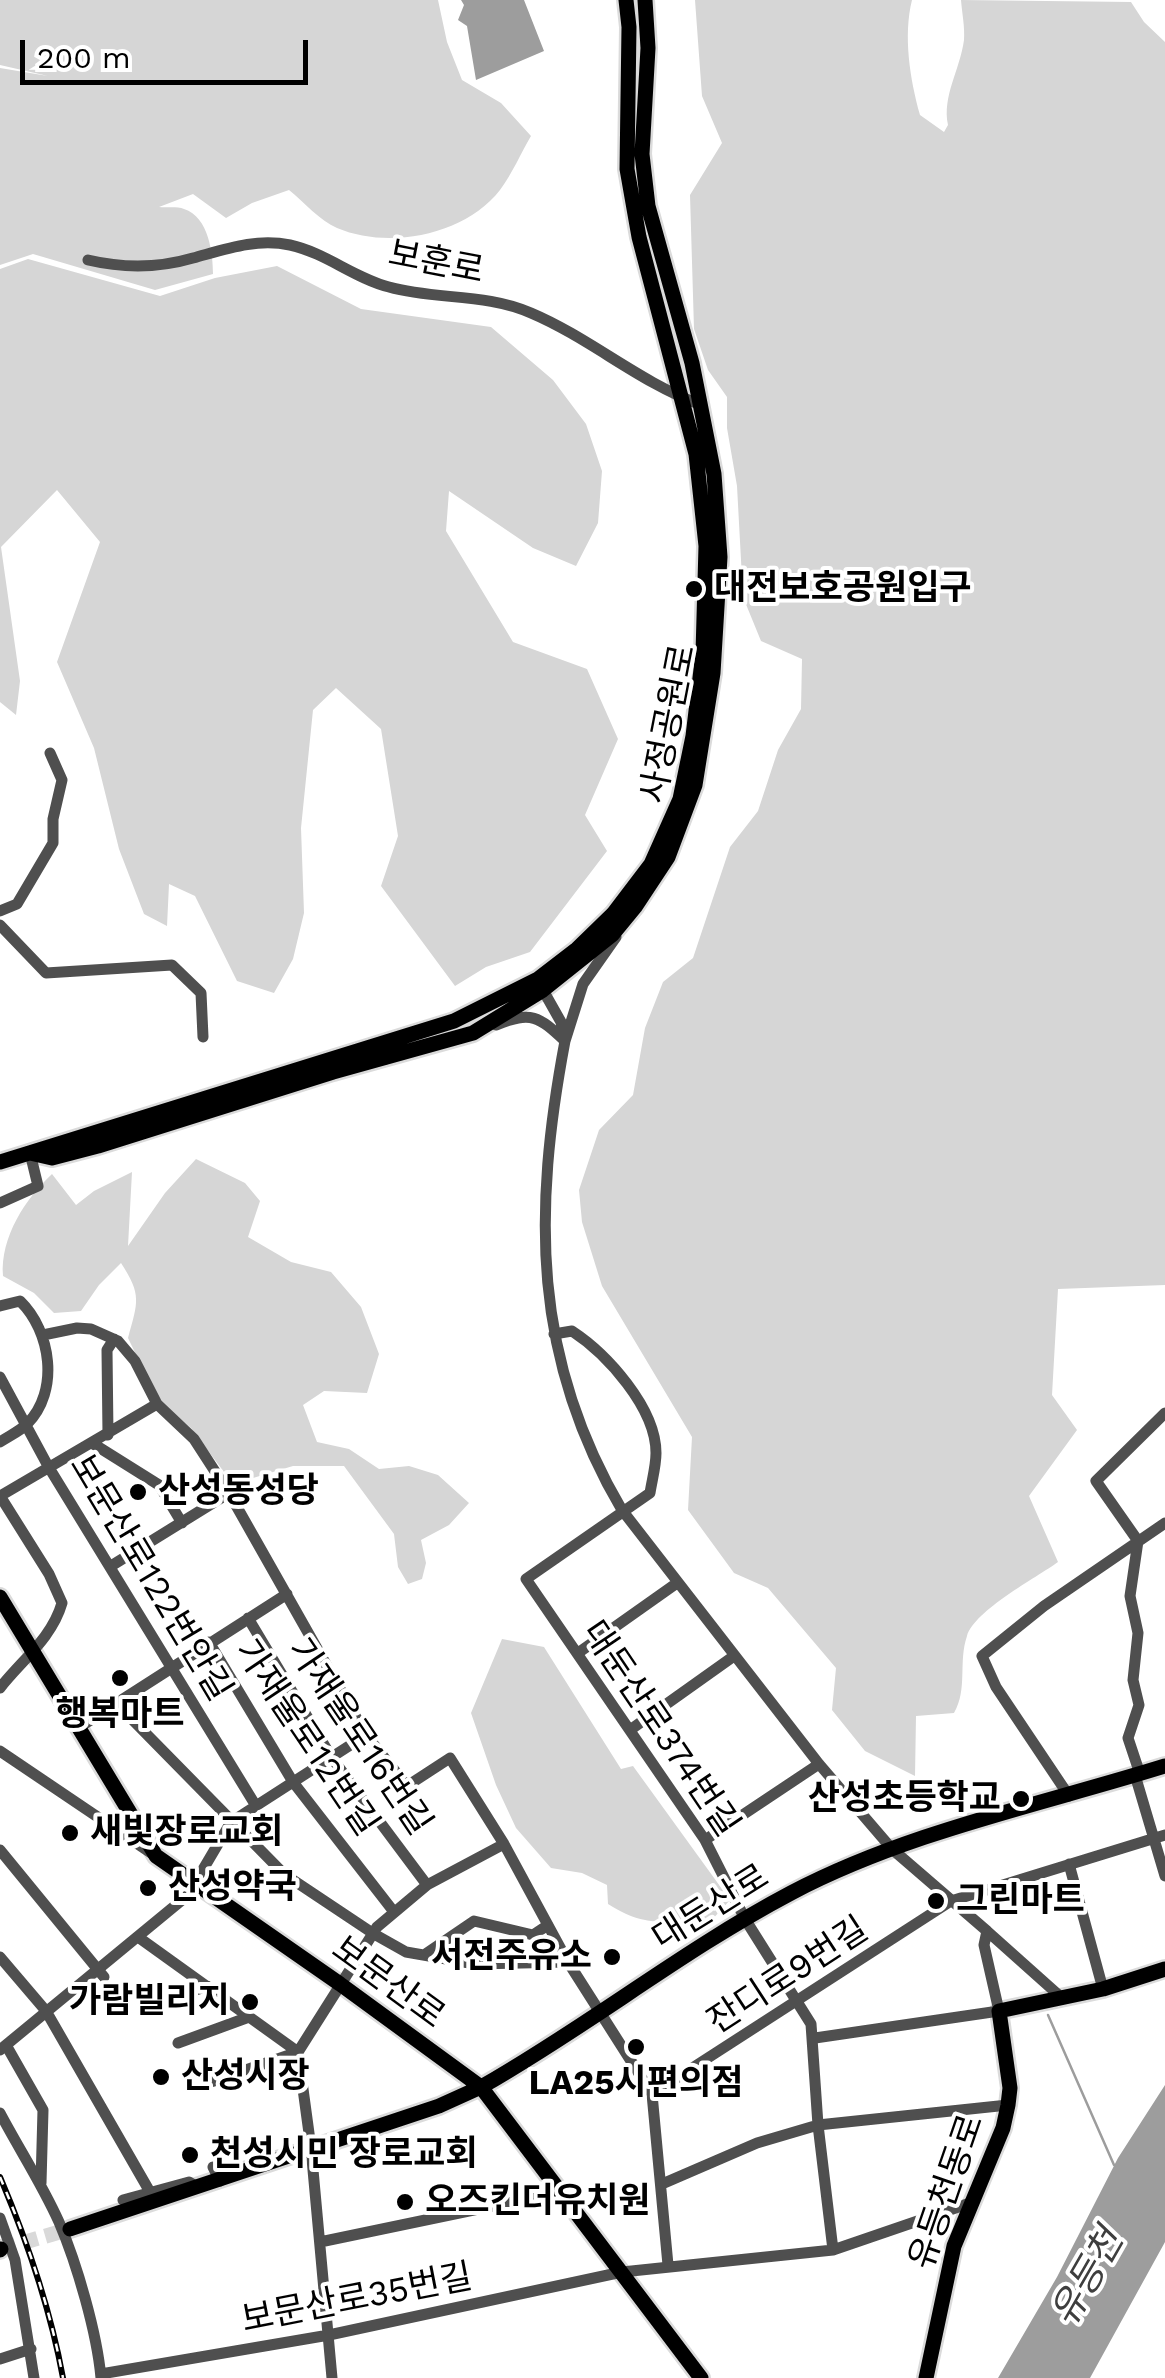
<!DOCTYPE html>
<meta charset="utf-8">
<style>
body{margin:0}
#map{position:relative;width:1165px;height:2378px;overflow:hidden;background:#fff;font-family:"Work Sans",sans-serif}
canvas{display:block}
.scale{position:absolute;left:20px;top:40px;width:288px;height:45px;box-sizing:border-box;border:5px solid #000;border-top:0;padding-left:12px;font-size:30px;line-height:35px;white-space:nowrap;color:#000;-webkit-text-stroke:8px #fff;paint-order:stroke}
</style>
<div id="map">
<canvas width="1165" height="2378"></canvas>
<div class="scale">200 m</div>
</div>
<script>
const g = document.querySelector('canvas').getContext('2d');
g.lineJoin = 'round';
function paint(path, color) {
  g.fillStyle = color;
  g.fill(path, 'evenodd');
}
function trace(path, color, width, dash) {
  g.strokeStyle = color;
  g.lineWidth = width;
  g.lineCap = dash ? 'butt' : 'round';
  g.setLineDash(dash || []);
  g.stroke(path);
}
function label(font, color, halo, rows, align = 'center') {
  g.font = font + ' "Work Sans","Noto Sans KR",sans-serif';
  g.lineWidth = 8;
  g.setLineDash([]);
  g.textBaseline = 'middle';
  g.strokeStyle = halo;
  g.fillStyle = color;
  for (const [text, x, y, turn = 0] of rows) {
    g.save();
    g.translate(x, y);
    g.rotate((+turn || 0) * Math.PI / 180);
    g.textAlign = isNaN(turn) ? turn : align;
    if (halo) g.strokeText(text, 0, 0);
    g.fillText(text, 0, 0);
    g.restore();
  }
}
const green = new Path2D(`
 M0,0H438L447,42L462,80L501,103L531,136C521,153 512,174 500,190C465,235 389,250 337,228C320,221 304,202 289,190L252,203L226,218L193,194L159,207C166,208 177,206 184,209C209,217 213,254 213,274L155,290L33,254L0,265V68L48,76L0,65Z
 M695,0H912C903,36 910,79 920,115L944,132L948,125C942,96 960,70 964,40C965,27 962,13 961,0L1131,2L1144,22L1165,42V1285L1058,1289L1052,1395L1077,1430L1029,1496L1058,1562C1036,1578 975,1610 967,1636C958,1662 968,1689 954,1713L916,1716L915,1776L865,1751L832,1710L836,1668L768,1588L734,1573L688,1510L692,1437L602,1286L582,1222L579,1190L599,1130L633,1095L645,1028L663,982L693,958L730,847L758,811L778,750L801,709L802,659L761,641L743,597L737,486L727,428V397L708,370L694,329L690,195L722,143L702,96Z
 M28,259L160,296L215,278L277,266L361,309L491,327L553,380L586,424L602,471L598,523L576,566L533,548L449,491L446,531L513,642L587,669L618,739L585,815L607,851L530,952L486,967L455,986L381,886L398,836L381,729L336,688L313,710L301,828L304,913L293,959L274,993L237,981L195,896L169,884L167,926L144,914L119,849L94,748L57,662L100,542L57,490L1,547L20,681L16,715L0,702V269Z
 M196,1159L245,1183L260,1201L248,1237L291,1262L331,1272L361,1307L379,1354L367,1393L324,1391L303,1405L317,1442L349,1449L379,1469L409,1466L438,1475L469,1503L449,1525L421,1540L426,1563L422,1579L408,1584L398,1567L394,1534L344,1466H293L233,1484L191,1428L158,1400L128,1338C138,1302 142,1295 121,1263L99,1285L81,1311L54,1313L34,1293L3,1276C0,1237 26,1198 52,1174L76,1205L94,1191L132,1172L128,1246L165,1193Z
 M502,1639L544,1647L621,1769L633,1766L730,1900L710,1922C666,1920 647,1929 608,1904L607,1885L582,1873L551,1868L516,1828L496,1785L471,1713Z`);
const water = new Path2D(`
 M461,0H524L544,51L476,80L467,26L458,20L464,5Z
 M1165,2085V2242L1090,2378H998L1057,2277L1118,2158Z`);
const stream = new Path2D(`
 M1048,2015L1114,2165`);
const majorTunnel = new Path2D(`
 M1,2249L70,2229`);
const minor = new Path2D(`
 M88,260C122,268 159,268 193,258C226,249 256,238 290,245C326,253 354,278 389,287C435,300 486,293 531,313C590,338 639,382 699,404
 M0,911L17,904L53,843V819L62,780L50,753
 M0,925L46,973L172,965L201,993L203,1037
 M539,983L561,1022L565,1041C533,1211 532,1358 622,1510L819,1764L892,1849L987,1931L984,1945L999,2011L815,2038
 M496,1025C532,1011 538,1016 565,1041L583,984L616,937
 M0,1203L38,1186L30,1153
 M0,1306L20,1301C51,1331 60,1391 27,1424C20,1431 9,1436 0,1442
 M554,1334L572,1331C607,1354 656,1408 656,1453C656,1466 652,1480 650,1493L526,1579L705,1840L745,1919L811,2024L818,2125L833,2250
 M43,1335L77,1328L91,1329L118,1341L135,1361L157,1404L194,1439L229,1493L366,1735L407,1786L450,1758L504,1844L568,1962L652,2094L668,2265
 M0,1377L48,1466L256,1806
 M108,1435L107,1350L114,1339
 M92,1443L159,1485L182,1523
 M111,1566L229,1493
 M248,1618L332,1758L427,1885
 M209,1642L293,1782L394,1912
 M578,1653L677,1583
 M0,1688C22,1660 52,1638 62,1603L49,1574L0,1496L157,1404
 M115,1702L284,1874L374,1934L406,1952L475,1964L568,1962
 M78,1728L287,1594
 M630,1730L734,1656
 M0,1751L154,1855
 M1140,1774L1128,1738L1139,1705L1133,1680L1138,1633L1130,1596L1138,1541L1096,1481L1165,1413
 M1135,1775L1165,1876
 M1069,1796L996,1687L982,1656L1044,1606L1165,1523
 M705,1840L819,1764
 M0,1850L104,1977
 M1069,1864L1103,1989
 M195,1883L231,1822L366,1735
 M987,1931L1062,1998
 M138,1937L298,2052L311,2148L332,2378
 M424,1955L474,1921L533,1935L548,1925
 M0,1957L46,2011L150,2192
 M151,2006L207,1986
 M178,2043L249,2017
 M6,2045L43,2110L41,2183
 M0,2050L199,1886
 M205,2084L298,2052L377,1927L427,1885L504,1844
 M652,2094L951,1901L1165,1835
 M0,2113C19,2149 42,2184 59,2222C77,2264 97,2333 101,2378
 M213,2167L220,2181
 M662,2184L757,2143L818,2125L1008,2105
 M123,2200L189,2182L194,2185
 M0,2218L15,2260L34,2378
 M320,2242L560,2192
 M0,2359L31,2349
 M101,2374L329,2335L622,2272L833,2250L973,2202`);
const major = new Path2D(`
 M30,1153L52,1158L98,1146L333,1072L473,1033L543,990L612,935L635,907L668,857L695,785L713,673L720,557L714,474L692,363L648,206L642,154L648,48L645,0
 M0,1162L454,1021L538,979L577,949L613,914L651,864L680,799L693,736L703,653L706,546L696,454L639,237L627,169L629,27L626,0
 M0,1597L156,1856L340,1984L481,2087L701,2378
 M70,2229L439,2106L481,2087C587,2027 683,1950 791,1893C907,1832 1040,1805 1165,1766
 M0,2250L1,2249
 M926,2378L954,2246L1003,2128L1008,2105L1010,2088L999,2011L1103,1989L1165,1969`);
const rail = new Path2D(`
 M0,2177C28,2243 50,2307 63,2378`);
const markers = [
 [694,589,10,"#000"],
 [138,1492,10,"#000"],
 [120,1678,10,"#000"],
 [1021,1799,10,"#000"],
 [70,1833,10,"#000"],
 [148,1888,10,"#000"],
 [936,1901,10,"#000"],
 [612,1957,10,"#000"],
 [250,2002,10,"#000"],
 [636,2047,10,"#000"],
 [161,2077,10,"#000"],
 [190,2155,10,"#000"],
 [405,2202,10,"#000"]
];
const streetNames = [
 ["보훈로",436,263,11],
 ["사정공원로",669,724,-79],
 ["보문산로122번안길",150,1578,59],
 ["대둔산로374번길",660,1729,56],
 ["가재울로16번길",359,1737,56],
 ["가재울로12번길",306,1738,56],
 ["대둔산로",711,1908,-32],
 ["잔디로9번길",788,1976,-33],
 ["보문산로",388,1983,36],
 ["유등천동로",947,2192,-71],
 ["보문산로35번길",357,2299,-11]
];
const poiNames = [
 ["대전보호공원입구",714,589],
 ["산성동성당",158,1492],
 ["행복마트",120,1715,"center"],
 ["산성초등학교",1001,1799,"right"],
 ["새빛장로교회",90,1833],
 ["산성약국",168,1888],
 ["그린마트",956,1901],
 ["서전주유소",592,1957,"right"],
 ["가람빌리지",230,2002,"right"],
 ["산성시장",181,2077],
 ["LA25시편의점",636,2084,"center"],
 ["천성시민 장로교회",210,2155],
 ["오즈킨더유치원",425,2202]
];
const waterNames = [
 ["유등천",1088,2278,-60]
];
paint(green, '#d6d6d6');
paint(water, '#9d9d9d');
trace(stream, '#9d9d9d', 2.5);
trace(majorTunnel, '#d9d9d9', 15, [15, 8]);
trace(major, '#dbdbdb', 20);
trace(minor, '#4f4f4f', 11);
trace(major, '#000', 15);
trace(rail, '#000', 6);
trace(rail, '#fff', 2.5, [8]);
for (const [x, y, r, color] of markers) {
  const dot = new Path2D();
  dot.arc(x, y, r, 0, 2 * Math.PI);
  g.fillStyle = color;
  g.fill(dot);
  trace(dot, '#fff', 4);
}
label('35px', '#000', '#fff', streetNames);
label('bold 35px', '#000', '#fff', poiNames, 'left');
label('italic 38px', '#3e3e3e', '#fff', waterNames);
</script>
